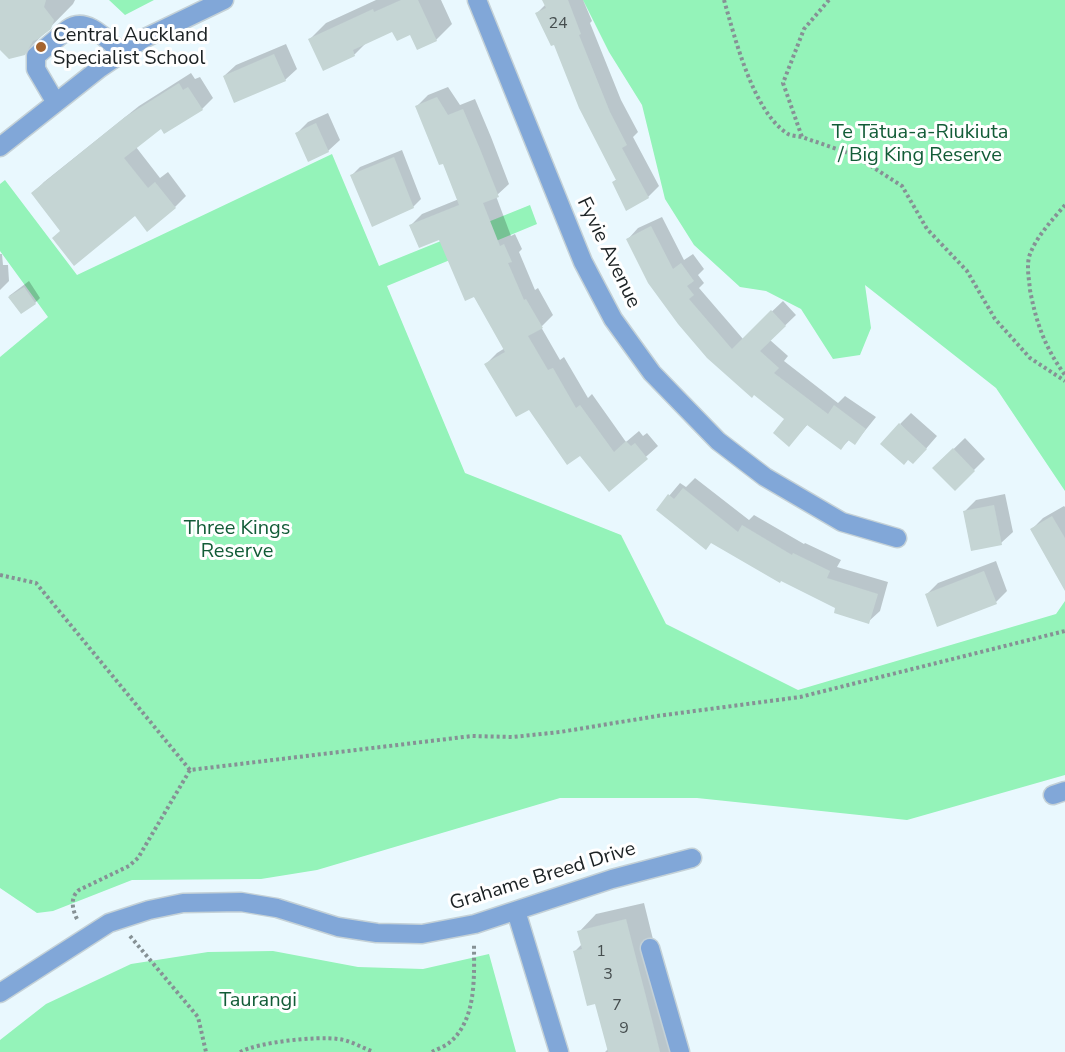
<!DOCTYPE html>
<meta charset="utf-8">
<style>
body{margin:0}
canvas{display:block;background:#e9f8fe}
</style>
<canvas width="1065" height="1052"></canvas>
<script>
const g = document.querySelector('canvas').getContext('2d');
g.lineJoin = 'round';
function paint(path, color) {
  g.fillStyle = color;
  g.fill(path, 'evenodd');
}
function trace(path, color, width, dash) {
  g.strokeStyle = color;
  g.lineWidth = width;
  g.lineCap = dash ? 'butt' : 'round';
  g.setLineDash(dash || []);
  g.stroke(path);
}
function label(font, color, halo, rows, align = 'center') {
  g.font = font + ' "Nunito Sans",sans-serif';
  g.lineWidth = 6;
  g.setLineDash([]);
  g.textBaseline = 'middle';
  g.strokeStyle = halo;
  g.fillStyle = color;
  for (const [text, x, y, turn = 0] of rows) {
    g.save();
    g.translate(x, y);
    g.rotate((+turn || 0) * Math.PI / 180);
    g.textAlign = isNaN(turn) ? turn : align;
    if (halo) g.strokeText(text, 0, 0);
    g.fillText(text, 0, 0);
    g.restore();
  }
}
const green = new Path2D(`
 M109,0H154L125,15Z
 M583,0H1065V491L996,388L865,285L871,328L860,355L833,359L801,309L766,291L740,287L694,245L665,199L642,105L609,52Z
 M332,154L379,266L530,205L537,224L387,286L465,473L621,535L666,624L798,690L1056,614L1065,601V775L907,820L697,798H560L317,870L261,879L132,880L53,911L37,913L0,888V357L48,317L0,251V184L5,180L77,275Z
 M273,951L358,967L423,969L489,954L516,1052H0V1040L46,1004L131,964L208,952Z`);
const shadow = new Path2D(`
 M0,0H75L73,4L24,54L0,49Z
 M376,0H441L452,24L436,40L393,30L368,41L355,54L324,69L310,39L326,23Z
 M544,0H583L592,21L590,23L621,100L638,132L633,137L659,186L648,197L613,182L617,179L555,43L537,13L546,4Z
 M286,44L297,69L285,80L224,76L236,65Z
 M191,73L195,79L200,77L213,98L202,109L161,126L136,147L160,178L168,172L186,196L175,207L62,231L33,193L44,182L139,106Z
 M448,87L460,105L475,99L491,137L509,184L496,196L511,236L515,234L522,249L519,252L535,290L538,288L553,315L541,327L560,360L564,357L588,398L592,394L626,442L639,431L643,436L647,433L658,446L609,490L580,454L529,408L486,364L497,353L505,348L439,238L411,225L422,214L459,199L444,162L417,106L428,95Z
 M328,113L340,140L328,151L296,134L308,122Z
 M402,150L421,199L413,207L352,175L360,167Z
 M662,217L684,260L693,254L704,269L698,275L704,283L699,288L743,339L783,301L796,315L770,340L788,356L784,361L838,403L845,396L876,417L855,443L850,439L841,448L808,424L789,445L787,419L628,239L638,228Z
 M0,254H2L3,265H8L9,281L0,290Z
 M29,281L40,298L35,303L9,296Z
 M911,413L937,436L924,451L900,424Z
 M965,438L985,459L955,489L934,468Z
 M695,478L749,520L754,515L804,544L805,543L841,560L837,567L888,582L880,611L868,622L837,607L658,509L680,483L686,487Z
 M1005,494L1013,532L1001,543L964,512L976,500Z
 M1064,506L1065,507V562L1032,529L1043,518Z
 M996,561L1007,591L996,602L926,595L938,583Z
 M644,903L681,1052H605L608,1049L596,1002L575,951L582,944L579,932L596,914Z`);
const building = new Path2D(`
 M0,0H46L44,7L54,20L51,29L38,39L33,41L25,55L9,59L0,50Z
 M401,0H418L437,41L417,50L410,35L397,41L392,32L353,50L355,56L323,71L308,39L373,9L374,12Z
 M542,0H568L581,34L579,35L610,112L627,145L622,148L649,198L626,211L612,182L616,180L579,108L554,45L551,46L535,13L546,8Z
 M274,54L286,81L234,103L223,76Z
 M179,83L183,90L188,87L203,110L164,134L161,129L124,158L148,188L155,182L176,208L147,232L135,216L74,266L52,238L60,231L31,193L125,117Z
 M437,97L448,115L463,109L480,149L499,197L483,203L500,246L504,244L512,262L508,263L524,300L526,299L543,328L528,336L548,370L553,368L576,408L580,405L614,452L626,441L631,446L635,443L648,459L609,492L580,456L567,465L529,410L516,417L484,364L505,352L474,297L465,301L439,240L419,248L409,225L459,205L443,164L439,165L415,106Z
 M316,123L329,152L308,162L295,133Z
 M394,157L414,208L372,227L350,175Z
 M651,226L673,269L681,263L694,281L687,286L694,295L689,299L732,349L771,310L786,326L760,351L779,368L774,373L828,414L834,405L866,429L855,445L848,440L841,450L807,425L789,447L773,433L784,419L754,395L752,398L707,358L678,324L648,283L626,239Z
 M24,287L36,304L21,314L8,297Z
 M899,423L927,449L913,464L908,460L904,465L880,444Z
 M953,448L975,471L955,491L932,468Z
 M683,488L738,532L742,525L792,555L793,553L830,571L827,578L878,594L869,624L834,613L835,608L781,581L780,583L711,543L706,550L656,510L668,494L674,499Z
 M994,505L1002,545L971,551L963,511Z
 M1052,516L1065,538V591L1030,529Z
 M984,571L997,604L937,627L925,594Z
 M626,919L652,1020L660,1052H608L595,1004L587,1006L573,951L582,949L577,931Z`);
const path = new Path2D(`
 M724,0C735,38 753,112 788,134C792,136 797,136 802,137
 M829,0L804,29L783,83L802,137L854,155L902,186L927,229L967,271L995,319L1030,358L1065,381
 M1065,205C1053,219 1037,236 1030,254C1026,265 1029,278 1030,290C1036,322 1045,348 1065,375
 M0,575L36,583L190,770
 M77,919C72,909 70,897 79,890L129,866L138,858L190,770L472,736L513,737L560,732L657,716L800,697L1065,631
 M130,936L198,1017L206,1052
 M240,1052C259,1042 317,1036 338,1039C350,1040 362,1048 374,1052
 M432,1052C437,1049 444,1047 449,1043C477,1020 474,977 474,944`);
const minor = new Path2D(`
 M477,0L583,262L613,319L652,373L718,441L765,477L842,522L897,538
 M56,103L36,69V56L68,29C87,15 108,41 122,53
 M0,147L100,68L143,39L224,0
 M1053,795L1065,791
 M516,911L559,1052
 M650,948L680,1052
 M0,993L109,923L149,910L183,903L241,902L277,908L338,927L377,933L422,934L475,924L612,879L692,858`);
const markers = [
 [41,47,6,"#a5642f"]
];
const numberNames = [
 ["24",558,24],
 ["1",601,952],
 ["3",608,975],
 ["7",617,1006],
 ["9",624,1029]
];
const poiNames = [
 ["Central Auckland",53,36],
 ["Specialist School",53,59]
];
const parkNames = [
 ["Te Tātua-a-Riukiuta",920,133],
 ["/ Big King Reserve",920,156],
 ["Three Kings",237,529],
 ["Reserve",237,552],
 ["Taurangi",258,1001]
];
const streetNames = [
 ["Fyvie Avenue",608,253,64],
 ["Grahame Breed Drive",543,877,-17]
];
paint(green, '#94f3b9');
paint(shadow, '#0003');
paint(building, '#c5d5d4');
trace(minor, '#c4d1d7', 21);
trace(path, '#869195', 4, [3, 3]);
trace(minor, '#81a7d8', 18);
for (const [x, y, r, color] of markers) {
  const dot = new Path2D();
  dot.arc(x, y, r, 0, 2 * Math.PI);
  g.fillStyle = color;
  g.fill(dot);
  trace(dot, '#fff', 2);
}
label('16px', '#464e4f', null, numberNames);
label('20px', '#1b2123', '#fff', poiNames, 'left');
label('20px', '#125c37', '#fff', parkNames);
label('20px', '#1b2123', '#fff', streetNames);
</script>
